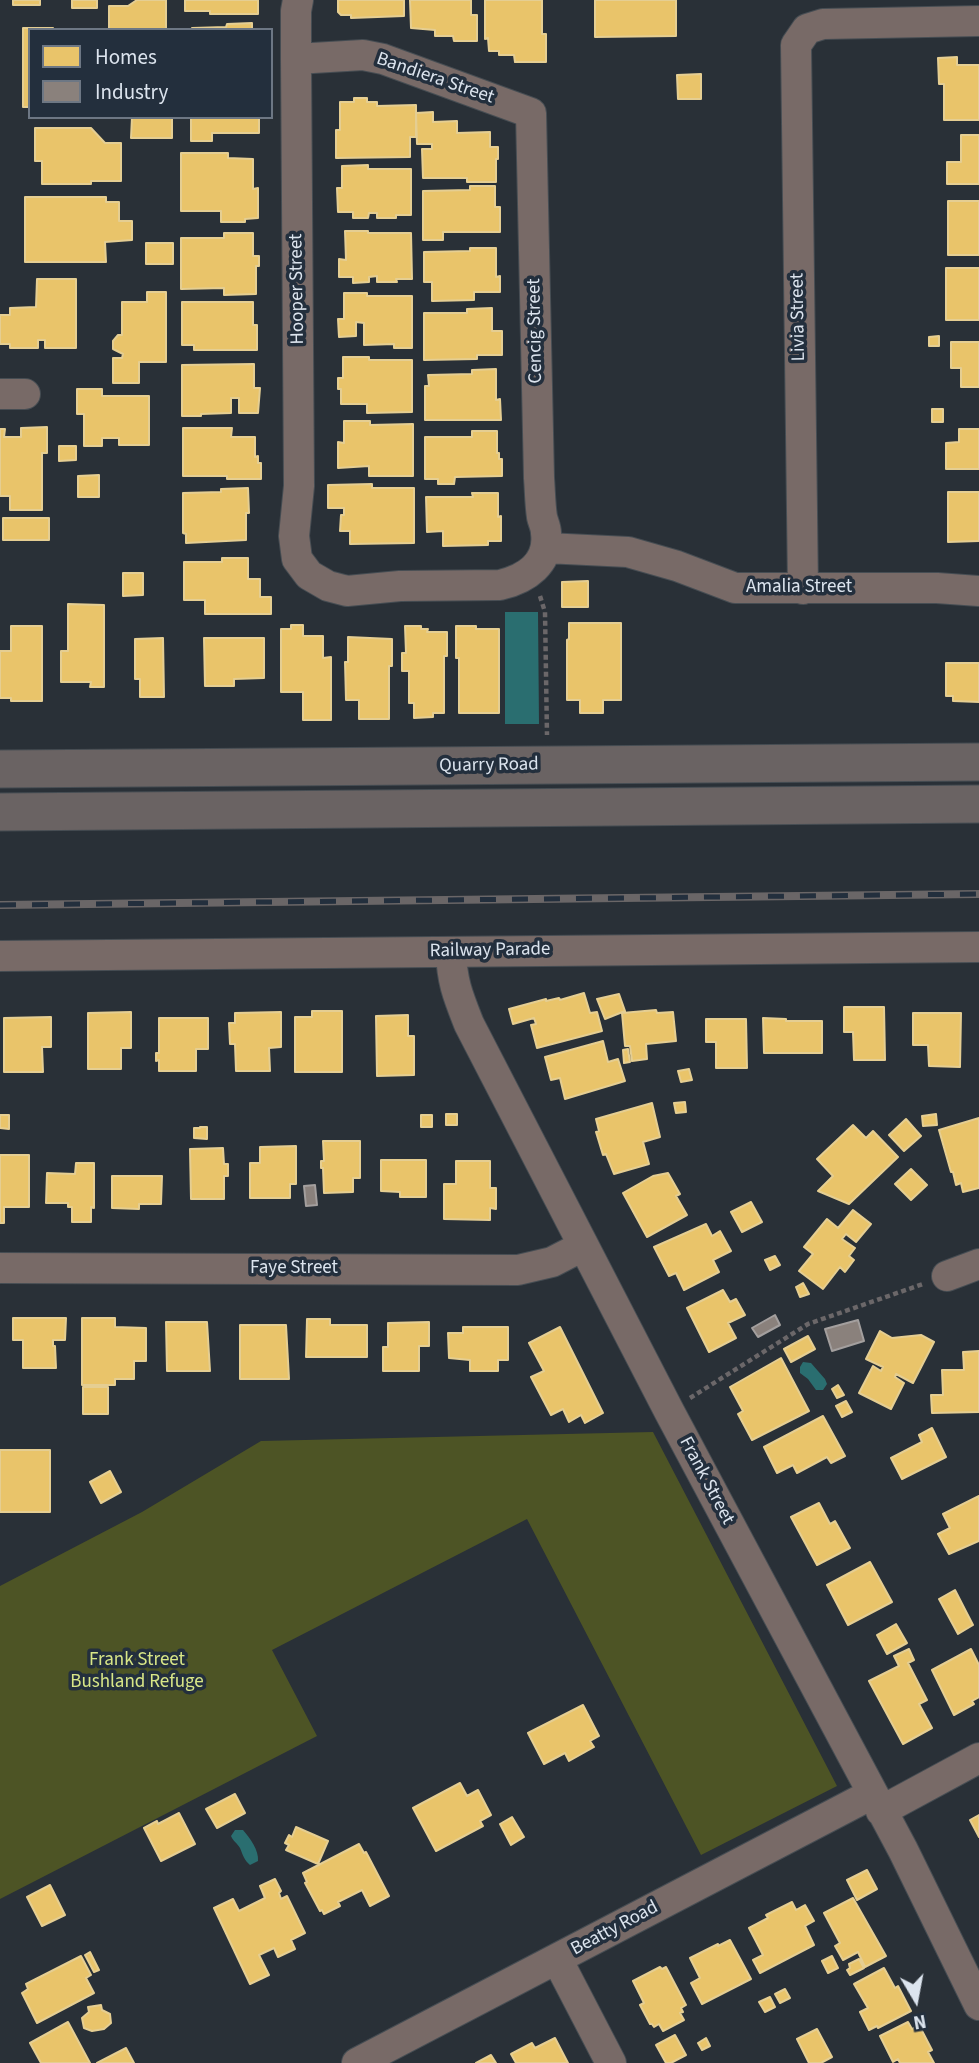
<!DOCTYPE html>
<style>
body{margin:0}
#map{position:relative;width:979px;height:2063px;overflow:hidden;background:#293037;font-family:"Source Sans 3",sans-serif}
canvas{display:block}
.legend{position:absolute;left:28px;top:28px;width:245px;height:91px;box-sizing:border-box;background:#232f3d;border:2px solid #6d7784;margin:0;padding:9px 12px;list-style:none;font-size:21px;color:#dce4ee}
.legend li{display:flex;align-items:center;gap:14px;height:35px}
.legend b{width:35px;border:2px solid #6d7784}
.north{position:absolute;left:881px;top:1965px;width:70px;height:70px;-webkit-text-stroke:5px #232f3d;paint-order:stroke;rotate:170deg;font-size:19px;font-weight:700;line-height:28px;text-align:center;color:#dce4ee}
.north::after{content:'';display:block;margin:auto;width:24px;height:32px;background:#dce4ee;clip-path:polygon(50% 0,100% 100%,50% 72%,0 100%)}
</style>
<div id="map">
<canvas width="979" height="2063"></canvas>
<ul class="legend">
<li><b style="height:19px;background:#e9c46a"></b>Homes</li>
<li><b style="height:19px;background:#8a817c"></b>Industry</li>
</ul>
<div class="north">N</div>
</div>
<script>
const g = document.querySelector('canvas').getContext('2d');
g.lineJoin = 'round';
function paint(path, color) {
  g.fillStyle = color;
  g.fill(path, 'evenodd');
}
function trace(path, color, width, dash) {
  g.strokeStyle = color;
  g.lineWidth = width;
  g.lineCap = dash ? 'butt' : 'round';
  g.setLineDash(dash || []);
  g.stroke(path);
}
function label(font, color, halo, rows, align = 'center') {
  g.font = font + ' "Source Sans 3",sans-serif';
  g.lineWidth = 7;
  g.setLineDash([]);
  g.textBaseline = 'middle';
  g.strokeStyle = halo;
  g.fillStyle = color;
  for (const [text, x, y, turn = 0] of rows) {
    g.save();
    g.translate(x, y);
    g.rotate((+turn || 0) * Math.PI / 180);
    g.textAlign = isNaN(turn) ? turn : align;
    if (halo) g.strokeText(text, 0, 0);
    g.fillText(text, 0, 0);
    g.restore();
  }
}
const green = new Path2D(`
 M653,1432L837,1786L701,1855L527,1519L272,1650L317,1736L0,1899V1586L142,1512L261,1441Z`);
const water = new Path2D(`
 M505,612H538L539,724H505Z
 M803,1362L811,1363L825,1379L827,1384L823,1390H816L808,1379L800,1373V1367Z
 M235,1830H243C250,1838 259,1850 258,1861L250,1865C244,1860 243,1855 240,1848C237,1843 233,1841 231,1836Z`);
const homes = new Path2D(`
 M13,0H40V5H13Z
 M72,0H97V8H72Z
 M137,0H166V30H109V6H128Z
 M185,0H258V14H210V11H185Z
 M338,0H404V16L351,18V15H341L338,12Z
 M410,0H471V15H477V41H454L453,36H435V30L411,28Z
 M485,0H542V34H546V62H515L514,55H499V51H489L488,38L485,39Z
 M595,0H676V36L595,37Z
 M252,23V30H192V28L226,27L227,24Z
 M23,28H53V30H30V107H23Z
 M957,57V65H979V120H944V84H939L938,58Z
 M701,74V99H678L677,75Z
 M354,98H367V102H377V106L416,105V137H410V157L336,158V130H340V102H354Z
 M433,112V122L457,121V133L490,132V147H498V159H496V182H467V178H423L422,149H432V144H417L416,113Z
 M132,117H172V138H131Z
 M191,117H259V133H212V141H191Z
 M35,128H91L105,143H121V181H91V184H42V161H35Z
 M961,135H979V184H947V162H961Z
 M181,153H228V158L253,159V189L258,188V218L245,219V222H221V211H181Z
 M368,165V169H411V215H396V218H377V213H369L368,218H353V212H338L337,188H342V166Z
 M470,186H495V207H500V232H443V240H423V191L470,190Z
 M25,197H106V202H119V221H132V240L105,242L106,262H25Z
 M948,201H979V255H948Z
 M345,231H368V233H411L412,279H396L397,282H377V276L369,277V282L353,283V277H339V259L346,260Z
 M224,233H253V256H259V266H256V294L224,295V288L181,289V238H224Z
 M146,243H173V264H146Z
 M470,248H496V277L500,276V292H474V300L432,301V282H424V252L470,251Z
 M946,268H979V320H946Z
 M37,279H76V348H45V340H38V348H10V344H0V315H10V308L36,307Z
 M147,292H166V362H139V383H113V358H122L123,354L113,349V341L118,335H122V302H147Z
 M344,293H367V296H412V348H394V344L364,345V323L356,322V336L339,337L338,319H344Z
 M182,302H253V325H257V350H194V345H182Z
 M492,308V331H502V355H477V359L424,360V313H467V309Z
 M939,336V346H929V337Z
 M951,342H979V387H961V368H951Z
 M343,357H369V360H412V412L367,413V404H341V389H338V378H343Z
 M254,364V388H260L258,413H239V398H231V413L201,414V416H182V365Z
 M496,369V400L500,399L501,420H425V386H429L428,375L472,374V370Z
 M77,389H102V396H149V445H119V438H102V446H84V414H77Z
 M932,409H943V422H932Z
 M344,421H370V425L413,424V476H369V466L338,468V442L344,443Z
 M47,427V453H42V510H10V496H0V429H5L4,437H21V428Z
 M183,428H232L231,437H255V457L258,456V463H261V479H227V476H183Z
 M959,429H979V469H946V443L959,442Z
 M472,431H497V453H499V459H502V476L455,477L454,484H438V479H425V437H472Z
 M59,446H76V460L59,461Z
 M99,475V497H78V476Z
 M372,484V488H414V543L350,544V531H340L341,515H344V508H328V485Z
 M248,488L249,513H246V540L186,543V534L183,533V493L221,492V489Z
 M948,492H979V541L948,542Z
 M472,493H498V517L501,516V541H488V545L443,546V531L427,532L426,497H473Z
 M3,518H49V540H3Z
 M222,558H248V579H260V597H271V614H205V600H184V562H222Z
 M123,573H143V595L123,596Z
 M588,581V607H562V582Z
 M68,604L104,605V687H90L91,682H61V651H68Z
 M569,623H621V700H603V713H580V700H567V640L569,639Z
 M291,625H303V636H323V658L331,657V720H303V692H281V629H291Z
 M11,626H42V701H11V698H0V651H11Z
 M405,626H421V629H428L427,632H447V656H444V713H433V717L414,718V703H409V671H402V653H406Z
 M456,626H476V629H499V713H459V658H456Z
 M348,637L392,639V666H389V719H359V700H346L345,662H348Z
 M163,638L164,697H140V679H135V639Z
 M204,638H264V678L234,679V686H205Z
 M946,663H979V702L953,701V696H946Z
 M584,993L590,1013L597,1012L602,1031L537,1048L531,1025L536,1024L534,1018L513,1024L509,1009L546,999V1001L559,998L560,1000Z
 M619,994L625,1011L605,1019L597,999Z
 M844,1007H884L885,1060H854L853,1032H844Z
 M656,1010L657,1013L673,1012L676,1041L646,1044L647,1059L632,1061L630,1046H625L622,1013Z
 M312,1011H342V1072H295V1017H312Z
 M131,1012V1048H121V1069H88V1013Z
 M281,1012V1047L269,1048L270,1071H236L235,1044H230L229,1023H235V1013Z
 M913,1013H961L960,1067L929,1066L928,1045H913Z
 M408,1015V1036H414V1075L377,1076L376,1016Z
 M51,1017V1047H42L43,1072H4V1018Z
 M159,1018H208V1049H196V1071H159V1060L156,1061V1053H159Z
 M763,1018L786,1019V1021H822V1053H764Z
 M706,1019H746L747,1068H716V1042H706Z
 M603,1041L608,1062L618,1059L625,1081L565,1099L560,1078L551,1080L545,1057Z
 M628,1049L630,1062L624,1063L623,1050Z
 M689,1069L692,1080L681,1082L678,1071Z
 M685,1102L686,1112L676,1113L674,1103Z
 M652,1103L660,1137L643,1142L649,1164L614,1174L606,1154L603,1155L596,1132L599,1131L596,1119Z
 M446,1114H457V1125H446Z
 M936,1114L937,1125L923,1126L922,1116Z
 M0,1115H9V1129L0,1128Z
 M421,1115H432V1127H421Z
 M979,1118V1188L963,1192L961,1183L956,1185L953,1172H951L939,1130Z
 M906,1119L921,1136L904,1151L889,1135Z
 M853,1125L866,1138L873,1131L898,1157L849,1204L818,1191L833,1176L817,1159Z
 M200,1127H207V1139L194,1138V1128H200Z
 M323,1141H360V1178H353V1192L324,1193L323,1168H321V1161H324Z
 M296,1146V1184H290V1198H250V1163H260V1147Z
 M223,1148L224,1164H228V1176H224V1199H191L190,1149Z
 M0,1155H29V1207H4V1223H0Z
 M381,1160H426V1197H400V1192L381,1191Z
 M456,1161H490V1188H496V1209L490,1208V1220L444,1219V1184H456Z
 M76,1163H94V1208L91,1207V1222H72V1207H68V1203H46L47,1173L75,1174Z
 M911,1169L927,1185L911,1200L895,1184Z
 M668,1173L680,1194L676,1196L687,1215L647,1237L623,1193L653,1176Z
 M112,1176H162L161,1204H139V1209L112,1208Z
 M751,1202L762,1222L742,1232L731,1212Z
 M853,1210L871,1224L856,1242L846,1234L842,1239L855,1248L849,1256L854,1260L845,1272L840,1267L823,1289L799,1271L813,1254L804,1247L827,1219L838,1228Z
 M706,1224L712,1236L720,1231L731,1251L713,1260L719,1272L684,1290L676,1273L669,1276L654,1247Z
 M775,1256L780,1265L770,1270L765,1260Z
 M803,1283L809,1294L800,1297L796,1287Z
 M723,1290L730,1302L736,1299L745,1315L728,1323L736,1338L709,1352L687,1308Z
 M13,1318H66L65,1340H53V1346H55L56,1368H23V1340H13Z
 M82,1318H115V1327L146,1328V1361H134V1379H115V1385H82Z
 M307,1319H330V1325H367V1357H306Z
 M166,1322H207L210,1371H167Z
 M429,1322V1346H419V1371H383V1347H388V1323Z
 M240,1325H286L289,1379H240Z
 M463,1327H508V1360H498V1371H470V1360L449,1358L448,1333H463Z
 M560,1327L603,1413L585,1423L581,1415L569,1422L563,1409L551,1415L531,1377L544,1371L529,1343Z
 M880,1331L892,1338L921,1335L934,1342L913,1383L896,1374L895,1377L904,1383L891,1409L859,1393L873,1366L881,1371L883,1367L866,1359Z
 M808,1336L815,1349L791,1362L784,1349Z
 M979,1351V1412L932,1413L931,1395H943L942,1370H964L963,1352Z
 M781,1358L809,1411L752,1440L738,1414L743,1411L730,1387Z
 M838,1385L844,1395L837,1398L832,1389Z
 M83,1387H108V1414H83Z
 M846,1401L852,1412L842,1417L836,1406Z
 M823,1416L845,1456L831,1463L827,1457L797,1473L793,1465L777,1473L764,1447Z
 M932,1428L946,1457L902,1479L891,1458L922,1442L919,1435Z
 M0,1450H50V1512H0Z
 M110,1471L121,1492L101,1503L90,1482Z
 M979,1496V1541L949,1554L938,1534L950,1528L943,1514Z
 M819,1503L830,1524L835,1521L850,1548L817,1565L791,1517Z
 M870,1562L892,1602L848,1625L827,1585Z
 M955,1590L973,1625L958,1634L939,1599Z
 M896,1624L907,1643L887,1654L877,1635Z
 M909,1649L914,1660L908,1663L927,1700L919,1704L932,1728L903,1744L869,1681L899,1666L894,1656Z
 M971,1649L979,1665V1697L972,1701L974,1704L954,1715L932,1670Z
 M583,1705L599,1736L590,1741L594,1747L569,1761L565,1753L544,1764L528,1733Z
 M460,1783L467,1796L478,1790L491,1815L480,1821L483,1826L436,1851L413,1808Z
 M235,1794L245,1813L217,1828L206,1809Z
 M179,1813L195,1844L161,1861L144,1828L157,1821L158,1824Z
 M979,1815V1837L970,1820Z
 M512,1817L524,1837L511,1845L500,1824Z
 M296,1827L328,1841L318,1864L286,1850L289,1845L285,1843L289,1835L292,1837Z
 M359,1844L364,1853L366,1852L389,1896L370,1906L362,1890L338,1902L340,1906L324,1914L322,1910L320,1911L305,1883L307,1882L303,1873Z
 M867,1870L877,1889L857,1900L847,1880Z
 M275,1879L281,1891L279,1893L281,1899L287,1896L305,1933L291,1940L295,1949L278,1957L274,1948L259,1955L269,1975L250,1984L214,1908L233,1899L239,1911L265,1898L260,1886Z
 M50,1885L65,1915L42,1926L27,1897Z
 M853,1898L886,1956L865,1967L858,1952L843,1960L835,1946L840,1943L824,1913Z
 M792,1902L796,1910L805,1905L814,1921L805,1926L814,1945L760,1973L753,1960L763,1955L749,1928L768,1918L766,1915Z
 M730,1940L751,1979L702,2004L691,1983L700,1978L690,1958L718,1944V1946Z
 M90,1952L99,1970L94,1972L85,1955Z
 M81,1956L91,1975L86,1978L94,1993L37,2023L22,1993L28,1989L26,1984Z
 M832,1956L838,1968L828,1973L822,1961Z
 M859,1959L864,1968L850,1975L847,1970L850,1968L849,1964Z
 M660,1967L662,1969L666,1967L686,2005L681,2008L683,2012L680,2013L684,2020L663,2031L659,2024L654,2027L652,2024H650L640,2005L644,2003L633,1981Z
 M884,1968L895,1988L898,1986L911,2011L878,2028L877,2026L869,2030L860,2012L868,2008L854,1984Z
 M785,1989L790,1998L780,2003L775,1994Z
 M770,1997L775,2007L765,2012L759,2002Z
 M101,2005L102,2010L110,2014L111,2023L104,2029L92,2031L84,2028L82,2018L89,2012L88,2007Z
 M68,2022L90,2063H41L30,2043Z
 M908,2022L912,2029L919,2025L932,2050L928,2052L934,2063H900L898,2059L893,2062L880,2036Z
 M817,2029L832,2057L821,2063H809L797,2039Z
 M675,2035L686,2055L671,2063H666L656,2045Z
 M555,2038L568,2063H516L511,2054L532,2043L535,2048Z
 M706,2038L710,2046L702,2050L698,2043Z
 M126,2048L134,2063H97Z
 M491,2055L496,2063H476Z`);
const industry = new Path2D(`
 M315,1185L317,1205L306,1206L304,1186Z
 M775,1315L780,1325L758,1337L752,1328Z
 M858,1320L864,1341L832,1351L825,1329Z`);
const path = new Path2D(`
 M540,596L545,612L547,735
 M690,1398L808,1324L923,1284`);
const minor = new Path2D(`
 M296,59L363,55L383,59L531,113L539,478C540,490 540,504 542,517C543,522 546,527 546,533C550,563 526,579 500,585L400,586L347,591L328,586L309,575L297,559L294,536L299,486L296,59V11L298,0
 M0,394H25
 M546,548L628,552L677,566L735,588H937L979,591
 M803,589L796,45L807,29L823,24L979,21
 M451,952C452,982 458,996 469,1024L669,1411L903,1850L979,2005
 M0,956L979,947
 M0,1268L518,1270L552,1262L583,1246
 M947,1276L979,1264
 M881,1811L979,1758
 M557,1959L611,2063
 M357,2063L872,1794`);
const major = new Path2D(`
 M0,769L979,762
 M0,812L979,804`);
const rail = new Path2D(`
 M0,905L979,894`);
const streetNames = [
 ["Bandiera Street",435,79,19],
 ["Hooper Street",298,289,-91],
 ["Livia Street",799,317,-91],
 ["Cencig Street",536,331,-91],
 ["Amalia Street",799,588],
 ["Quarry Road",489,766,-1],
 ["Railway Parade",490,951,-1],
 ["Faye Street",294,1269],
 ["Frank Street",706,1481,62],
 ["Beatty Road",615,1929,-28]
];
const parkNames = [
 ["Frank Street",137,1661],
 ["Bushland Refuge",137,1683]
];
paint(green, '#4d5425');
paint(water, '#2a6e70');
paint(homes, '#e9c46a');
trace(homes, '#e5ce92', 2);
paint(industry, '#8a817c');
trace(industry, '#a39f9e', 2);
trace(minor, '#464d53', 32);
trace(major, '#464d53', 39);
trace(path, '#6b6769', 4.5, [5, 3.5]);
trace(minor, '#786a67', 30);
trace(major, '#6a6363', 37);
trace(rail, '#6a6667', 8);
trace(rail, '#232f3d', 5, [16]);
label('19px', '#dce4ee', '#232f3d', streetNames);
label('19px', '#d8e687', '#232f3d', parkNames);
</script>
